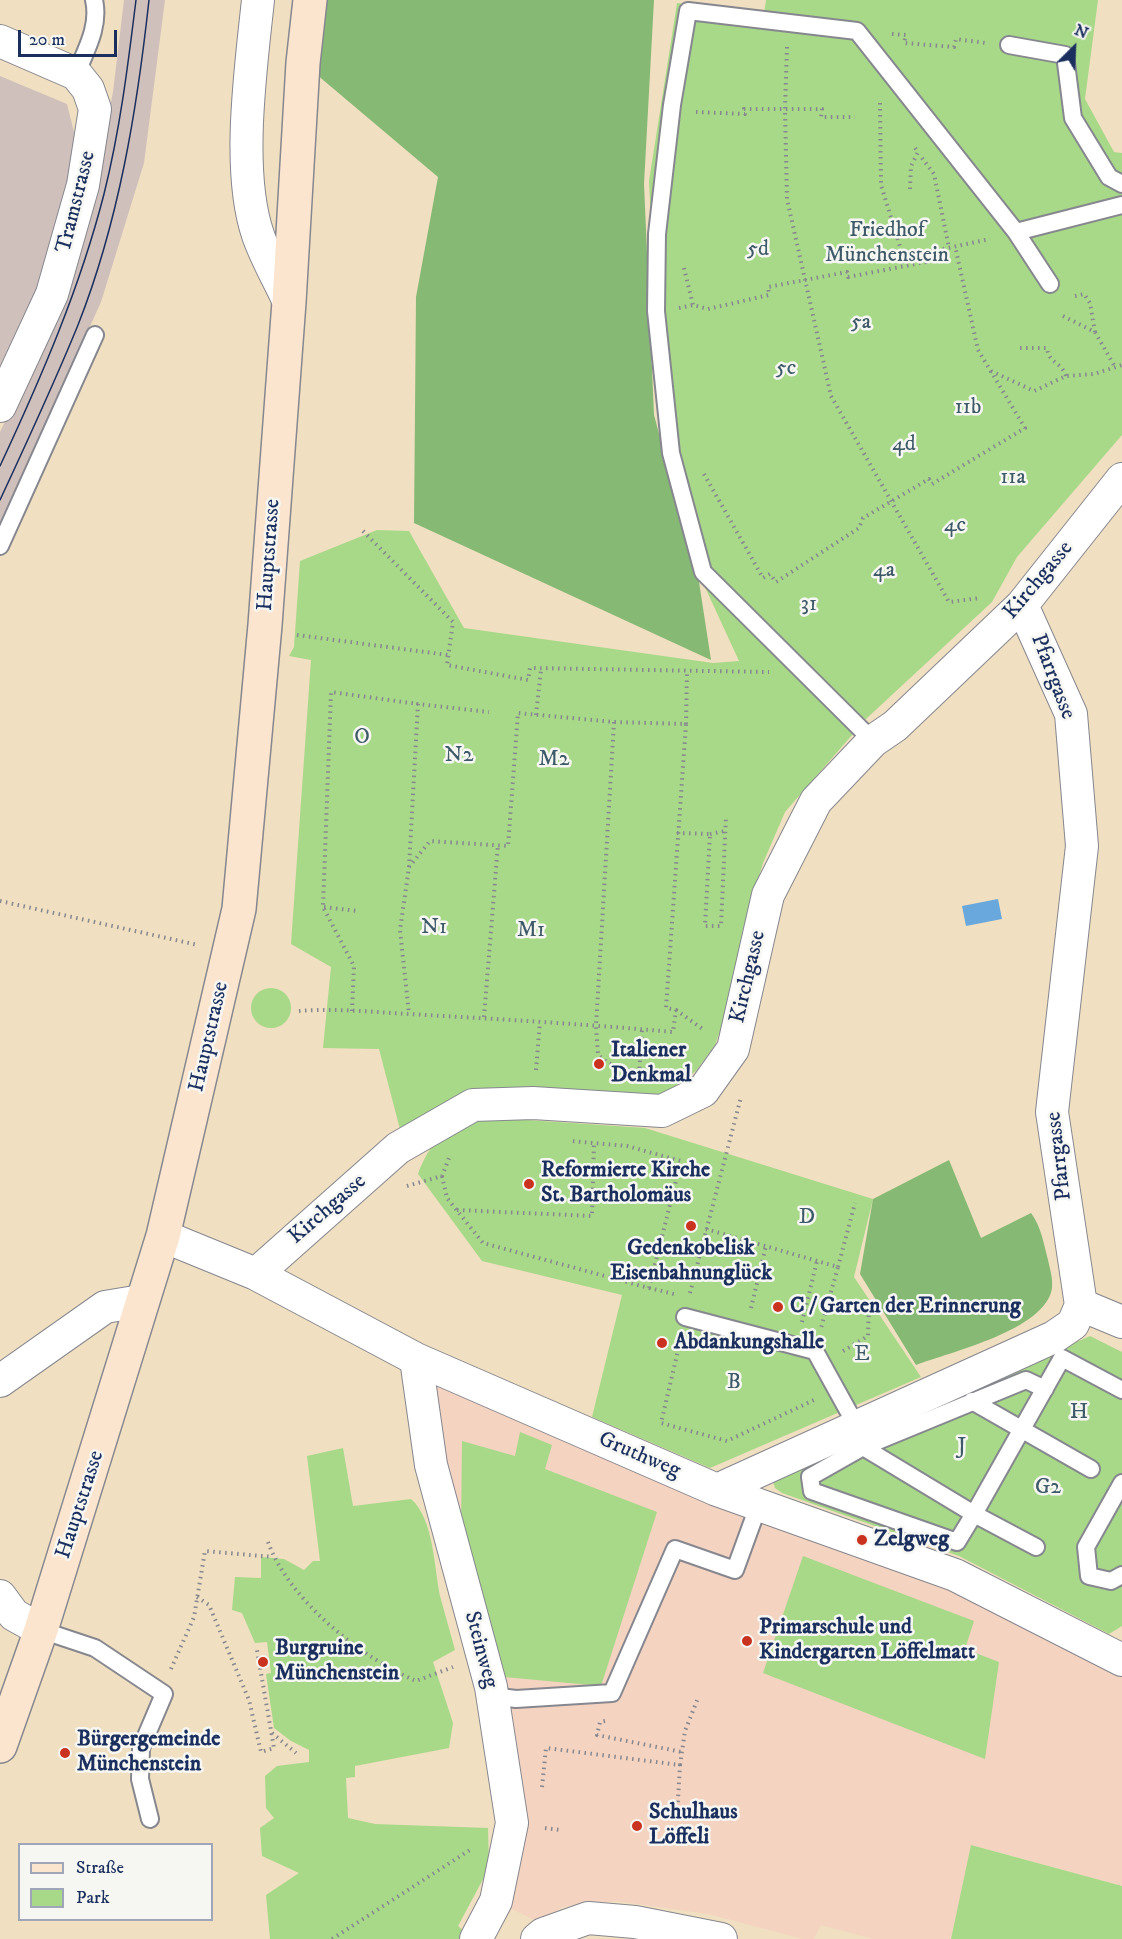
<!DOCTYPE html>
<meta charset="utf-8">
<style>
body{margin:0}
#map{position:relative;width:1122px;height:1939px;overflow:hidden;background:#f0dfc0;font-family:"IM FELL DW Pica",serif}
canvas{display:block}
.legend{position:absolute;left:18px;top:1843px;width:195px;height:78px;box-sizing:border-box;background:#f6f6f2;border:2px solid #9ea6b7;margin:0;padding:8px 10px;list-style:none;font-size:18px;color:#1b2f5e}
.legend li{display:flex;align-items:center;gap:12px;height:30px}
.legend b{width:30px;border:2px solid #9ea6b7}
.north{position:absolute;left:1044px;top:18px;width:60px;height:60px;-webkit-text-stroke:4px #f6f6f2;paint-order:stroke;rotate:24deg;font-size:16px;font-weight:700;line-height:24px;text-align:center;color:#1b2f5e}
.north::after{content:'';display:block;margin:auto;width:21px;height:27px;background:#1b2f5e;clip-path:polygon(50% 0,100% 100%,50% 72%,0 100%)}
.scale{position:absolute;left:18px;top:30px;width:99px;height:27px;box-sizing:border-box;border:3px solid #1b2f5e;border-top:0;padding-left:8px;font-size:18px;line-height:21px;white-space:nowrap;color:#1b2f5e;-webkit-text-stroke:4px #f6f6f2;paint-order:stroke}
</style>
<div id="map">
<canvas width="1122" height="1939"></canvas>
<ul class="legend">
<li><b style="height:8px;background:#fce5cf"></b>Straße</li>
<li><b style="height:16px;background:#a8d988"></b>Park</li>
</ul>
<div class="north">N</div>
<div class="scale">20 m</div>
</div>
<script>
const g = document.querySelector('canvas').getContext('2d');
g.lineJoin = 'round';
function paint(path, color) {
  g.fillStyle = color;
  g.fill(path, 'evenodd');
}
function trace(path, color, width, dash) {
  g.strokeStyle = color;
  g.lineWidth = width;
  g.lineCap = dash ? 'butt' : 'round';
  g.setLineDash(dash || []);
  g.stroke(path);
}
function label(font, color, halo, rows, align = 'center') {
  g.font = font + ' "IM FELL DW Pica",serif';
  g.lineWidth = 5;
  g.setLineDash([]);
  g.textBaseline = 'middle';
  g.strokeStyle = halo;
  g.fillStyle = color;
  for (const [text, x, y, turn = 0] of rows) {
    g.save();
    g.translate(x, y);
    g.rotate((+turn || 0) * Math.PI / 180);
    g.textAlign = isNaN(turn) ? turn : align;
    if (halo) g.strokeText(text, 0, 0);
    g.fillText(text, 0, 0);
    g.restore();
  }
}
const built = new Path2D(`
 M416,1359L955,1575L1019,1626L1122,1675V1886L972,1845L951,1939H873L821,1925L814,1939H803L708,1914L616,1901L563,1907L538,1922L496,1901L512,1823Z`);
const industrial = new Path2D(`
 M124,0H165L144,163L101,302L0,526V432L55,314L93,188L113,92Z
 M0,76L67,104L80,156L38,299L0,376Z`);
const green = new Path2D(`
 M766,0H1098L1085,99L1114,152L1122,153V435L1017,557L992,602L866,719L785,812L763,863L743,929L727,1011L715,1045L696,1071L656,1100L580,1098L401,1133L379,1049L323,1048L331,967L291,944L311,660L289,656L294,647L300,561L377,530L409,531L464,628L713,663L739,661L664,498L649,181L677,3L764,14Z
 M251 1008a20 20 0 1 1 40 0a20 20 0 1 1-40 0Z
 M484,1117L645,1128L873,1199L854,1277L921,1377L710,1468L592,1417L622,1295L482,1261L418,1174C431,1138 449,1127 484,1117Z
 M1090,1336L1122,1352V1626L1109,1634L959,1556L782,1493L775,1488L773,1482L777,1477Z
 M520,1432L552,1445L545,1469L657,1512L601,1686L504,1677L461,1527L462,1441L515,1456Z
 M343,1448L353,1506L411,1499C434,1519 434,1568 440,1596C445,1614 450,1632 455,1650L433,1662L453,1723L449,1748L355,1766V1777L346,1778L348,1818L375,1824L488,1828L489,1868L458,1926L466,1933L463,1939H270L266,1895L299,1873L262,1856L260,1828L274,1818L266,1808L265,1776L277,1766L309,1762V1750L291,1741L274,1728L266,1674L271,1673L267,1642L255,1643L242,1613L232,1610L235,1577L261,1578V1557L284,1559L304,1570L313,1561H320L307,1456Z
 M803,1556L974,1621L965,1649L999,1662L985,1759L763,1673Z
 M971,1845L1122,1886V1939H951Z`);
const forest = new Path2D(`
 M310,0H654L644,184L654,415L699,582L711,660L414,523L416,297L438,177L303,63Z
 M949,1160L981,1238L1031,1213C1041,1226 1044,1245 1048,1260C1050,1269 1053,1279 1052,1288C1046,1330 950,1352 916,1365L860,1274L873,1199Z`);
const water = new Path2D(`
 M998,899L1002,919L966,926L962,906Z`);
const path = new Path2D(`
 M892,34L906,35L904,43L954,47L956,39L986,43
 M787,47L785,109L787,199L831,396L949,602L980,598
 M880,103L881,185L906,266
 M696,112L745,114L744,109H822L821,117H855
 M922,158L934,174L949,248
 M910,189L911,166L918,152L915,148
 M684,268L693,305
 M1075,296L1084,294L1090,303L1095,332
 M679,308L693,305L708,309L769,295L768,287L847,272L848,277L926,262L924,253L990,239
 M1063,316L1095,332L1115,367
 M1020,348H1047C1049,364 1061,361 1066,376
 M991,371L1034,391L1066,376L1094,374L1122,365
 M704,474L763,578L770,574L776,582L859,528L863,518L929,479L932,484L1025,428L978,350L955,246
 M363,531L453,622L447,665L528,680L530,668L769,672
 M297,635L448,655
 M536,715L541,670
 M614,722L596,1026L598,1055L608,1063L639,1074
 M686,724L687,672
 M677,833L710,834L705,926H721L726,816
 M710,834L725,831
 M409,867L418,704L489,712
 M0,901L198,945
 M324,907L357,911
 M676,1010L704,1030
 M299,1011C335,1008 372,1012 408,1014C497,1019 585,1024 673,1032L676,1010L666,1008L686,724L614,722L518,713L508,846L430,841L409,867L400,930L409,1014
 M352,1011L354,966L323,907L331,692L418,704
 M484,1017L498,844
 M536,1070L540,1022
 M639,1074L642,1030
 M442,1176L447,1198L483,1243L649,1288L681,1161L627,1146L571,1141
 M407,1186L442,1176L449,1158
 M457,1210L592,1216L594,1143
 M706,1229L838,1267L821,1328
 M838,1267L855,1203
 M649,1288L674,1294
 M690,1293L741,1097
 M751,1308L766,1246
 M802,1322L817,1261
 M680,1342L661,1423L727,1441L814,1400
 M843,1351L868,1336L869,1305
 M268,1542C289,1600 360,1657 416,1681L453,1667
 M197,1597L209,1605L249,1700L261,1752L274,1748L257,1650
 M171,1669L194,1617L205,1551L273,1557
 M605,1721L600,1722L597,1735L682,1752
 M272,1733L296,1753
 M680,1765L685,1731L698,1698
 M542,1787L546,1748L680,1765L677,1817
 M545,1828L561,1830
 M332,1939L473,1848`);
const service = new Path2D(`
 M1009,45L1065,55L1073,118L1109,177L1122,184
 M76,74C86,50 100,26 94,0
 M1016,232L1122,205
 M0,546L95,335
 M873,741L703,572L671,453L656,311L657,234L672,105L688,11L857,31L1016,232L1050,284
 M685,1317L815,1351L857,1427L863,1447L974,1514L1062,1358L1122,1390
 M972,1401L1091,1469
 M1122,1483L1086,1547L1089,1576L1111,1581L1122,1575
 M1036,1547L974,1514L957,1542L812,1491L810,1477L863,1447L1026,1380L1045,1389
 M41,1630L95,1648L164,1694L141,1748L140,1779L150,1819
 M492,1696L516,1699L612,1693L675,1549L735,1570L759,1504`);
const minor = new Path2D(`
 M258,0C251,67 236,171 258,235C266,258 279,280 289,302
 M0,41L76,74L88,89L95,109L83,185L52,294L0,406
 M163,1236L256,1274L416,1359L717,1490L955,1575L1122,1660
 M256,1274L398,1148L473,1105L533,1103L662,1111L703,1091L733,1049L768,895L816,801L873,741L895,726L1022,605L1122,479
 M1081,1305L1122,1322
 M416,1359L431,1465L491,1687L512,1823L496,1901L476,1939
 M0,1381L105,1307L141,1301
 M717,1490L1054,1337L1073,1324L1081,1305L1052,1112L1082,846L1071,714L1022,605
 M0,1596L14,1615L41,1630
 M537,1939L543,1934L588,1918L635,1922L721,1939`);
const secondary = new Path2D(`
 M0,1746L41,1630L163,1236L239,909L265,625L289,302L303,63L310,0`);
const tram = new Path2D(`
 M0,466C41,378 80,288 104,194C120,130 128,65 136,0
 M0,500C27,442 54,384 78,325C119,221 137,110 149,0`);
const markers = [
 [599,1064,6,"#c8321e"],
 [529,1184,6,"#c8321e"],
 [691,1226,6,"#c8321e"],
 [778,1307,6,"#c8321e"],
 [662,1343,6,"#c8321e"],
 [862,1540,6,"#c8321e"],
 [747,1641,6,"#c8321e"],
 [263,1662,6,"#c8321e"],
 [65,1753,6,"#c8321e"],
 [637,1826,6,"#c8321e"]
];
const streetNames = [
 ["Tramstrasse",77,202,-76],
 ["Hauptstrasse",270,555,-86],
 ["Kirchgasse",1039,581,-50],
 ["Pfarrgasse",1052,677,69],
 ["Kirchgasse",749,977,-77],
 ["Hauptstrasse",210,1037,-77],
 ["Pfarrgasse",1060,1156,-97],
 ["Kirchgasse",328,1210,-41],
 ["Gruthweg",639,1456,23],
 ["Hauptstrasse",81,1505,-72],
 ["Steinweg",480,1650,75]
];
const parkNames = [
 ["Friedhof",887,231],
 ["Münchenstein",887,256],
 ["5d",758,250],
 ["5a",861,323],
 ["5c",786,369],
 ["11b",968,408],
 ["4d",904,445],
 ["11a",1013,478],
 ["4c",955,526],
 ["4a",884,571],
 ["31",809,605],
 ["O",362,738],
 ["N2",459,756],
 ["M2",554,760],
 ["N1",434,928],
 ["M1",531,931],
 ["D",807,1218],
 ["E",862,1355],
 ["B",734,1383],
 ["H",1079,1413],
 ["J",962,1447],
 ["G2",1048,1488]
];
const poiNames = [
 ["Italiener",611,1051],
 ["Denkmal",611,1076],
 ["Reformierte Kirche",541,1171],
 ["St. Bartholomäus",541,1196],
 ["Gedenkobelisk",691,1249,"center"],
 ["Eisenbahnunglück",691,1274,"center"],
 ["C / Garten der Erinnerung",790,1307],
 ["Abdankungshalle",674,1343],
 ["Zelgweg",874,1540],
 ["Primarschule und",759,1628],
 ["Kindergarten Löffelmatt",759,1653],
 ["Burgruine",275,1649],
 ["Münchenstein",275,1674],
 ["Bürgergemeinde",77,1740],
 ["Münchenstein",77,1765],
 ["Schulhaus",649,1813],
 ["Löffeli",649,1838]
];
paint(built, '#f4d3c0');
paint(industrial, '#d0c0bc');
paint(green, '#a8d988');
paint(forest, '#86b974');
paint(water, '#69a8dc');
trace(service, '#86878f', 20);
trace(minor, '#86878f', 34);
trace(secondary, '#86878f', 36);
trace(path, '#86878f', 4, [1.5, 4.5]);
trace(service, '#fff', 16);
trace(minor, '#fff', 32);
trace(secondary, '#fce5cf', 33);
trace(tram, '#1b2f5e', 1.5);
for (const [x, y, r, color] of markers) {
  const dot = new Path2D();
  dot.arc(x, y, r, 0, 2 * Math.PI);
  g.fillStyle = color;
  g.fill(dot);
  trace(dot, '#f6f6f2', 2);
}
label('22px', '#1b2f5e', '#f6f6f2', streetNames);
label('22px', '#3e5a68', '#f6f6f2', parkNames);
label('bold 22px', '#1b2f5e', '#f6f6f2', poiNames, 'left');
</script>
